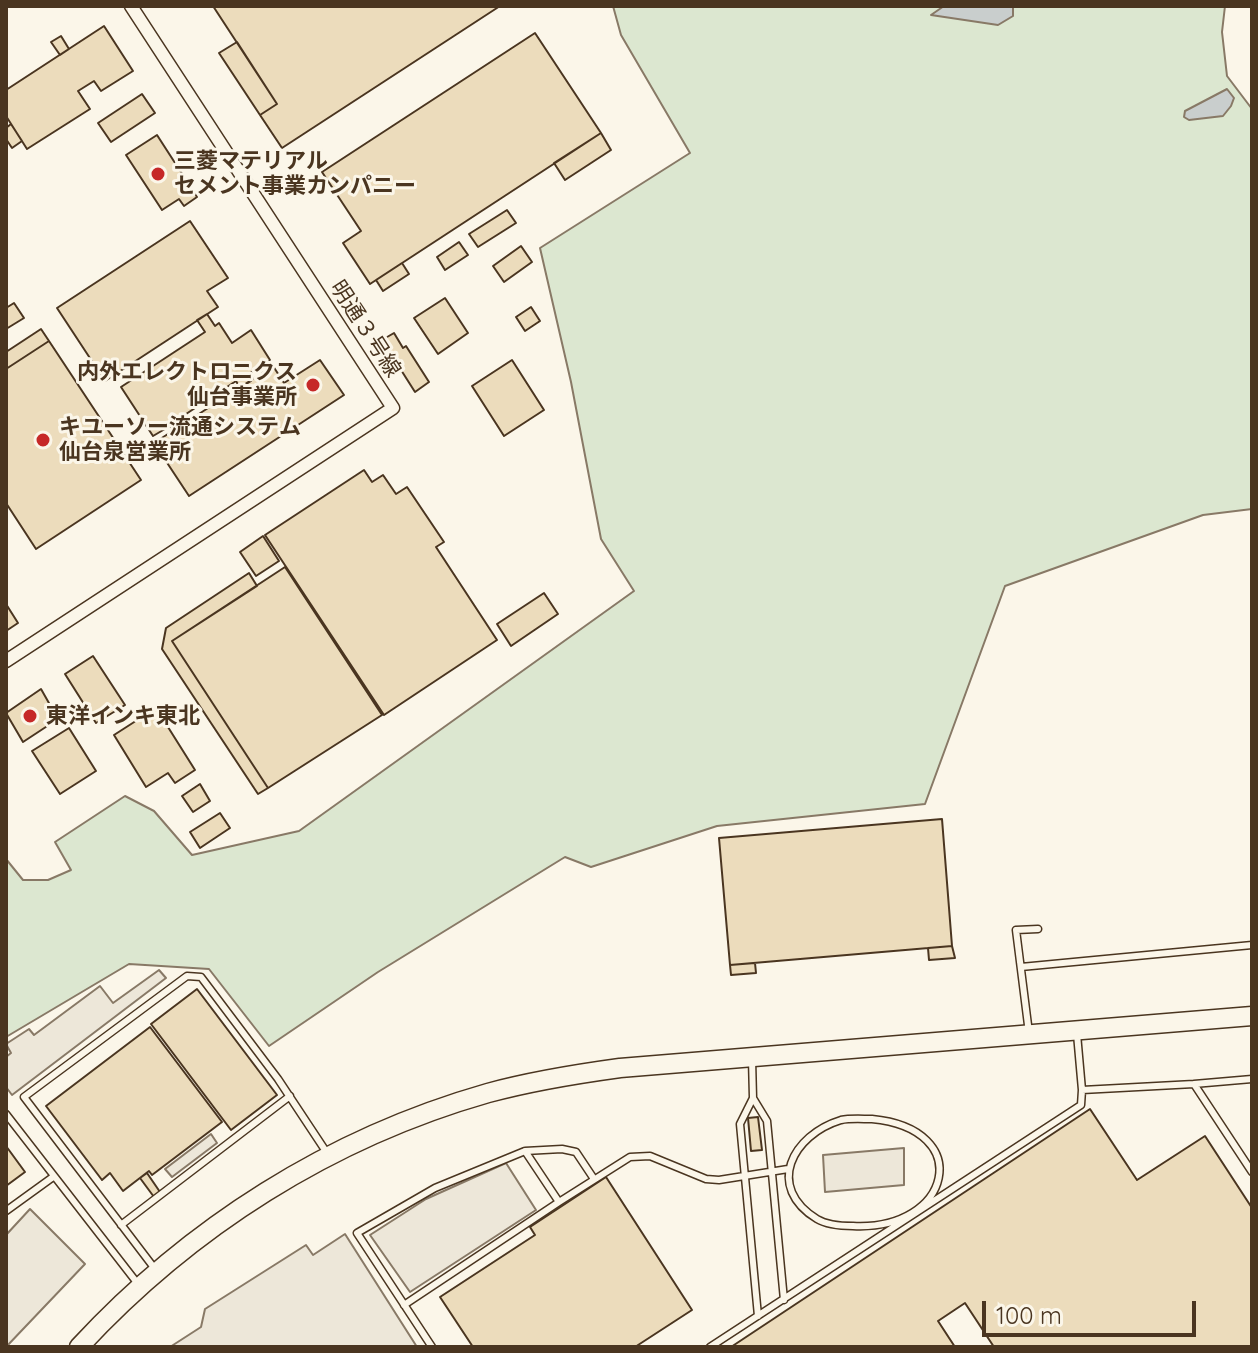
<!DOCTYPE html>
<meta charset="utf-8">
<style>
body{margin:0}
#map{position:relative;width:1258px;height:1353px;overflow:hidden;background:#fbf6e9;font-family:Quicksand,sans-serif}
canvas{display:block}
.frame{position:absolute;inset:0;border:8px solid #4a3520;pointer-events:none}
.scale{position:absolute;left:982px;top:1301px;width:214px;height:36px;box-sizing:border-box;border:4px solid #4a3520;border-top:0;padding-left:10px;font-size:24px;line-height:28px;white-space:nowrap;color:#4a3520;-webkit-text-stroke:6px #fbf6e9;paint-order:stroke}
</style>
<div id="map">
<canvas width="1258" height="1353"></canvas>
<div class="frame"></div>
<div class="scale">100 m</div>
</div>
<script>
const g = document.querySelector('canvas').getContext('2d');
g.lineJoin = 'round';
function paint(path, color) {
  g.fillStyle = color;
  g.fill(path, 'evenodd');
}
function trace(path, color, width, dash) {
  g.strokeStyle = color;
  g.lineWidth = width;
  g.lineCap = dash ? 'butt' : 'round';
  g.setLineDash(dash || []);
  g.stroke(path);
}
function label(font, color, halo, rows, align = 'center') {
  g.font = font + ' Quicksand,"Noto Sans JP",sans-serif';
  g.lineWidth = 6;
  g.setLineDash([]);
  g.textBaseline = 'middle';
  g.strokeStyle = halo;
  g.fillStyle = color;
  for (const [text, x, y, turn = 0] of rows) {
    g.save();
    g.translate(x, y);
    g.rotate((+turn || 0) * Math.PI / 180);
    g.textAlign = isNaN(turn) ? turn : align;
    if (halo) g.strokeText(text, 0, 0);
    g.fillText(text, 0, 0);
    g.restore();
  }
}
const green = new Path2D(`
 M613,6H1225L1222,32L1227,76L1252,109V509L1203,515L1005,586L925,804L717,826L591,867L565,857L378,972L269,1046L209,969L129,964L6,1037V859L23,880H48L71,870L55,842L125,796L154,811L192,855L299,831L634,591L601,539L571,382L540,248L690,153L621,35Z`);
const parking = new Path2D(`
 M159,970L166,978L12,1095L6,1087V1057L11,1053L6,1044L29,1029L34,1035L100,986L113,1003Z
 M211,1134L217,1143L172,1177L165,1169Z
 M904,1148V1185L825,1192L823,1155Z
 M506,1163L536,1210L410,1292L370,1235L426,1199Z
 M30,1209L85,1264L6,1347V1235Z
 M345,1234L417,1347H170L201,1327L205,1309L306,1245L313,1255Z`);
const water = new Path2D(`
 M944,6H1013V16L998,25L931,15Z
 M1227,89L1234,98L1231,106L1223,116L1189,120L1184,117L1185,111Z`);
const building = new Path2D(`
 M213,6H500L282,148L260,115L277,104Z
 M104,26L133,71L101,91L94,81L78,91L90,109L27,149L6,116V90Z
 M535,33L601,133L370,284L343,243L361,231L322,172Z
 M61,36L69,49L60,55L51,42Z
 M237,42L277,104L260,115L219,53Z
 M142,94L155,113L111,142L98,123Z
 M11,124L22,141L12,148L6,139V128Z
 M601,133L611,150L565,180L554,163Z
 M157,135L197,197L184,206L179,199L162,210L126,155Z
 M507,210L516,223L478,247L469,234Z
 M190,221L228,278L207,291L218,307L105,381L57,308Z
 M459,242L468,255L445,270L437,257Z
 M521,246L532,262L504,282L493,266Z
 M402,263L409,274L383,291L376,280Z
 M445,298L468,333L438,354L414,318Z
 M14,303L24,318L6,329V308Z
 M531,307L540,321L525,331L516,317Z
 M207,314L215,326L219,323L232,343L251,330L270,360L247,375L251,381L240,388L236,381L183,416L187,422L173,431L170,426L153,436L121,387L205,332L197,320Z
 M41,329L49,341L6,369V352Z
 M394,333L403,348L406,346L429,382L415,392L382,340Z
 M49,341L141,480L36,549L6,503V369Z
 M320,360L344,395L189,496L154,443L273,366L284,383Z
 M512,360L544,410L504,436L472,386Z
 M364,470L372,482L383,475L396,494L407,487L444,542L436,547L497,640L384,715L265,535Z
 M263,536L279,561L256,576L240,552Z
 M285,567L382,715L268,788L172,641Z
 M249,573L257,586L172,641L268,788L258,794L162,649L166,628Z
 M544,593L558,614L511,646L497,624Z
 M6,604L18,623L6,631Z
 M93,656L125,705L96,723L65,674Z
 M41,689L58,719L23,742L6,713Z
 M156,708L195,770L175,783L168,773L146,787L114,735Z
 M69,728L96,771L60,794L32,751Z
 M200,784L210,801L193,812L182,796Z
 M220,813L230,828L200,848L190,832Z
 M942,819L952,946L730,965L719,838Z
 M952,946L955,958L929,960L928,948Z
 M755,963L756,973L731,975L730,965Z
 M197,989L277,1095L231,1130L151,1024Z
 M150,1027L222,1122L152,1175L149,1171L123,1191L110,1173L102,1180L46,1106Z
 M1090,1109L1137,1180L1205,1136L1252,1208V1347H994L965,1303L938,1321L955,1347H731Z
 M758,1117L762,1150L751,1151L748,1118Z
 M6,1146L25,1172L6,1186Z
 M147,1173L160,1192L154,1197L140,1178Z
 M606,1177L692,1310L635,1347H473L440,1297L535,1235L530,1227Z`);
const lane = new Path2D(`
 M1021,967L1252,945
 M1029,1033L1016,930L1038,929
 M1077,1034L1082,1090
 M752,1059L753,1098L740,1124L758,1316
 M1194,1084L1252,1079
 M753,1098L767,1121L784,1300
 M6,1114L138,1284
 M872,1119C976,1129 952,1231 853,1226C842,1226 827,1225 817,1219C765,1187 792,1135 841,1120C850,1118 862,1119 872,1119Z
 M594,1179L576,1152L562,1149L525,1151L559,1202L630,1157L650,1156L706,1179L719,1180L788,1169
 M6,1211L53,1177
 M121,1225L290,1096
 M155,1269L24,1097L187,976L201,977L278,1079L327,1153
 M404,1305L559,1202
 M432,1347L357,1233L435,1188L525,1151
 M710,1347L1081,1105L1082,1090L1194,1084L1252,1172`);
const street = new Path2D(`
 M6,661L393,408L131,6`);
const secondary = new Path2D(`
 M79,1347C190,1227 330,1138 488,1093C532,1081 576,1074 620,1068L1252,1016`);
const markers = [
 [158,174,8,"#c62828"],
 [313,385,8,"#c62828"],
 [43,440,8,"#c62828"],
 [30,716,8,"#c62828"]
];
const poiNames = [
 ["三菱マテリアル",174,161],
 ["セメント事業カンパニー",174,186],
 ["内外エレクトロニクス",297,372,"right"],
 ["仙台事業所",297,397,"right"],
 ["キユーソー流通システム",59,427],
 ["仙台泉営業所",59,452],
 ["東洋インキ東北",46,716]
];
const streetNames = [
 ["明通３号線",365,329,57]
];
paint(green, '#dce7d0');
trace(green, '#887966', 2);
paint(parking, '#ede7d9');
trace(parking, '#887966', 2);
paint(water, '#c9cecd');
trace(water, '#887966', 2);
paint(building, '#ecdcbc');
trace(building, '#4a3520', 2);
trace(lane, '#4a3520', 9);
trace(street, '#4a3520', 15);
trace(secondary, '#4a3520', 21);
trace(lane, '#fbf6e9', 6);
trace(street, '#fbf6e9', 12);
trace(secondary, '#fbf6e9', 18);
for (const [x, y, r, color] of markers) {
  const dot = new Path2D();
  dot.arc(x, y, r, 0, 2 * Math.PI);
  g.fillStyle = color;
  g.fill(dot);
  trace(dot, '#fbf6e9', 3);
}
label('bold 22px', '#4a3520', '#fbf6e9', poiNames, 'left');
label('22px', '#4a3520', '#fbf6e9', streetNames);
</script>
